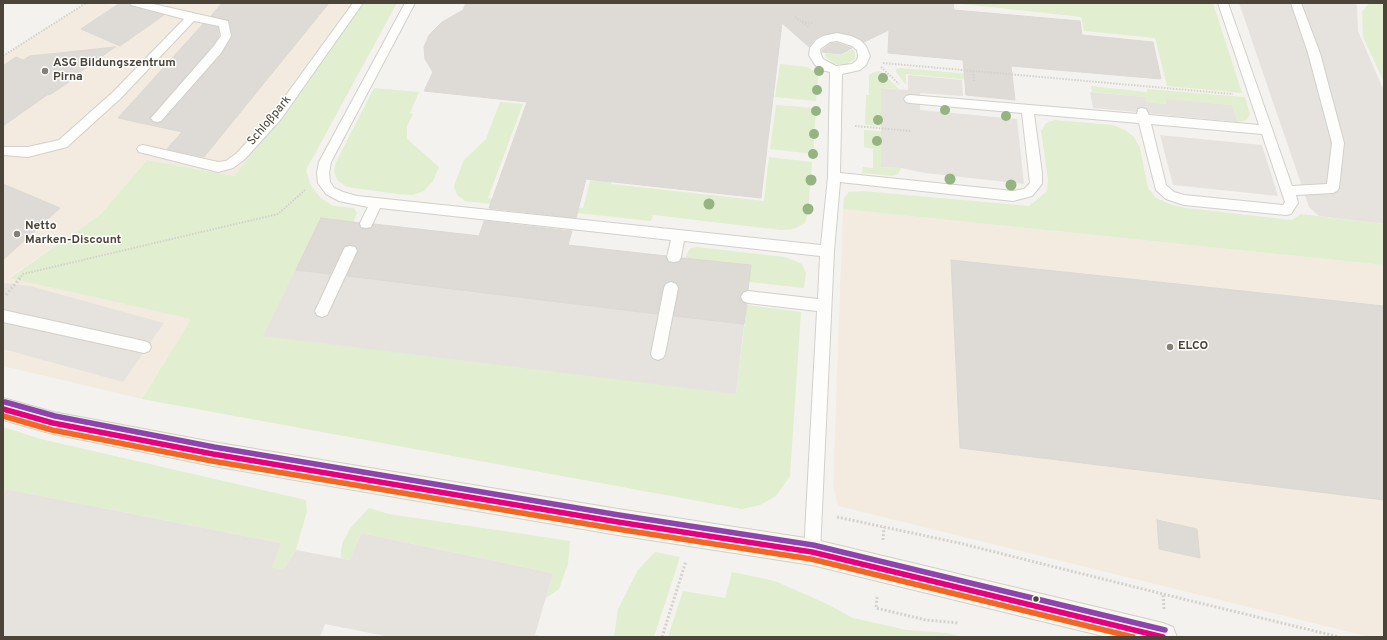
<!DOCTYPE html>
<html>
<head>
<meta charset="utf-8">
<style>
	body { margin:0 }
	#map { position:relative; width:1387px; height:640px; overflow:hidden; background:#f4f2ee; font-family:Overpass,sans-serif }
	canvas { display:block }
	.frame { position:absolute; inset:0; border:4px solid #4b4439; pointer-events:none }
</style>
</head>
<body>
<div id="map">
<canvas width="1387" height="640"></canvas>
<div class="frame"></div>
</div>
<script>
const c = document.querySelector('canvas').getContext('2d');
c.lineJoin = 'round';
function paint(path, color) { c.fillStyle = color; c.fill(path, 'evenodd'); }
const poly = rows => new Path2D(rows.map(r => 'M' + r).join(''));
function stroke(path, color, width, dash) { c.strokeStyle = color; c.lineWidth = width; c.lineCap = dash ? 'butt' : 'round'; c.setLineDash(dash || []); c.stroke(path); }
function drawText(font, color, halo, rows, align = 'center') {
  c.font = font + ' Overpass,sans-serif'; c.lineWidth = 3; c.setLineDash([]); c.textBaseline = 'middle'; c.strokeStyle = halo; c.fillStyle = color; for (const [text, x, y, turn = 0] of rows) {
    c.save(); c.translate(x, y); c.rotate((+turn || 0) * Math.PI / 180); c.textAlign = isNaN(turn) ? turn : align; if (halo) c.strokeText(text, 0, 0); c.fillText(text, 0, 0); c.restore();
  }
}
paint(poly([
	[86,3,103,3,151,17,171,3,363,3,281,117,234,176,147,160,101,214,10,277,191,319,142,399,3,366,3,56],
	[843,209,1384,265,1384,637,1370,637,838,506,833,486]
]), '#f3ebdf');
paint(poly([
	[363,3,397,3,306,170,311,186,321,198,333,206,354,208,357,213,353,222,736,394,747,305,801,312,790,476,776,496,760,505,742,509,142,399,191,319,10,278,101,214,147,160,234,176,281,117],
	[954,3,1213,3,1242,93,1167,86,1155,38,1084,31,1081,17],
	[1369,3,1384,3,1384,82,1363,37,1362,12],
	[852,49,855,52,855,59,845,65,835,64,826,57,825,53,841,55],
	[780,64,807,67,816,72,818,78,816,101,775,97],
	[900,68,970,74,970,80,906,74,906,85,896,72,896,69],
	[880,71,899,89,882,88,881,126,865,125,866,95,869,95,869,75,874,72],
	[1091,86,1147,92,1147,89,1245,97,1250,114,1247,120,1238,122,1232,105,1165,100,1166,104,1146,102,1145,97,1092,92],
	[374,88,419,92,410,113,413,114,407,126,407,139,439,167,433,181,424,191,413,195,397,194,347,187,337,180,334,171,336,162],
	[500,102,523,104,488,198,583,208,596,159,617,160,611,184,764,201,769,157,812,162,808,212,805,223,794,229,781,230,653,215,651,221,465,201,457,195,454,186,464,160,486,139],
	[776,105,816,108,813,154,770,149],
	[1055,120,1113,125,1125,130,1134,137,1140,148,1148,188,1156,198,1170,204,1186,208,1292,220,1301,214,1384,224,1384,265,843,209,844,198,849,192,863,191,1029,206,1047,191,1048,179,1041,131,1046,123],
	[864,130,881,131,881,167,901,168,898,174,893,176,862,173,863,167,873,168,873,149,864,147],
	[697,247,785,257,802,264,806,273,804,288,749,282,686,258,687,253,691,248],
	[3,427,41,439,306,500,307,511,296,550,283,570,271,567,281,543,6,489,3,494],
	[369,508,389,514,570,541,568,564,559,589,546,598,553,573,361,533,350,560,341,558,341,550,343,542,351,527],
	[655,552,680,557,654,637,614,637,618,609,638,570],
	[732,572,775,581,827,604,853,618,907,630,948,633,963,637,668,637,683,591,725,598]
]), '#e1eecf');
paint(poly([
	[1239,3,1354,3,1357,5,1358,31,1384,91,1384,224,1319,216,1309,207],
	[908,75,962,80,963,96,920,93,920,110,1017,119,1024,184,925,173,901,168,881,167,881,88,908,90],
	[1090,92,1145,97,1147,102,1166,104,1165,99,1232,105,1238,122,1093,108],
	[1160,135,1262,145,1278,196,1173,185],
	[321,218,751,265,736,394,263,336],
	[3,283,30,286,164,323,123,382,3,349],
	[6,489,281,543,272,567,283,570,296,550,350,560,361,533,553,573,535,635,545,637,390,637,325,624,320,637,3,637,3,494]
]), '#e6e3df');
const building = poly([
	[120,3,129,3,131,6,164,15,120,46,81,29,120,3],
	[222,3,329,3,204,157,167,149,182,132,118,118,203,24,218,27,219,36,212,46,150,118,153,122,157,123,162,122,222,54,232,37,228,20,211,16,222,3],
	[466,3,953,3,954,10,1080,21,1082,35,1153,42,1161,79,1011,66,1015,100,966,95,963,60,888,53,889,30,864,42,852,35,837,32,822,35,815,39,809,47,782,23,761,198,586,179,576,218,489,208,527,102,424,91,433,72,425,59,424,47,429,35,442,22,463,10,466,3],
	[831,43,837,43,852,48,841,54,822,52,822,50,831,43],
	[115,47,70,79,69,82,51,94,47,95,3,126,3,66,16,57,23,60,30,56,115,47],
	[3,184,60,208,3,260,3,184],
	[321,218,359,223,360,227,366,229,371,228,374,224,479,236,484,221,572,231,568,245,666,256,668,262,674,263,679,262,682,258,751,265,748,290,742,292,740,296,742,302,747,304,744,324,674,316,679,288,677,283,672,281,665,283,663,287,657,314,347,276,358,252,356,246,350,245,344,246,330,274,296,270,321,218],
	[951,260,1384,306,1384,500,960,448,951,260],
	[1157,520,1197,529,1200,558,1159,549,1157,520]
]);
paint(building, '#dedbd6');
stroke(building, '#dcd9d4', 1);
const lane = poly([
	[130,3,149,3,228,21,231,36,221,53,161,121,157,122,153,121,151,118,213,47,221,36,219,26,194,21,121,98,67,147,28,157,3,155,3,147,28,147,59,140,113,92,184,19,131,5,130,3],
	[353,3,363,3,281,119,245,159,233,168,218,172,139,152,137,149,139,146,143,145,218,162,226,161,237,153,273,113,353,3],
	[405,3,415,3,331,162,329,173,330,182,334,188,343,192,357,196,821,245,828,177,830,72,822,70,815,65,809,55,810,48,816,40,823,36,837,33,851,36,860,40,866,46,870,56,866,65,860,70,842,74,840,173,1013,191,1024,189,1030,183,1022,113,910,103,906,102,904,99,906,96,910,95,1137,114,1138,109,1142,108,1146,109,1149,115,1259,125,1218,3,1228,3,1292,186,1327,184,1332,143,1308,53,1291,3,1301,3,1320,53,1344,143,1339,188,1337,191,1333,193,1296,195,1298,203,1291,214,1286,215,1184,205,1166,199,1156,190,1139,123,1034,114,1042,173,1042,184,1032,196,1013,201,840,182,834,251,820,552,818,558,812,560,806,558,804,552,817,311,748,303,743,301,741,297,743,293,748,291,818,299,820,256,684,241,681,257,679,261,674,262,669,261,667,257,671,240,380,208,371,227,366,228,361,227,360,223,368,207,339,201,326,194,318,183,317,173,319,162,405,3],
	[837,41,852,46,857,50,858,56,857,60,852,64,836,66,823,59,821,55,820,49,830,42,837,41],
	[1151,124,1262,134,1285,202,1283,205,1184,195,1174,192,1166,185,1151,124],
	[350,246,355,247,357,251,329,311,327,315,322,317,317,315,315,311,343,251,345,247,350,246],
	[671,282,676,284,678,288,665,354,663,358,658,360,653,358,651,354,664,288,666,284,671,282],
	[3,310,144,341,149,343,151,347,149,351,144,353,3,322,3,310]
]);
const secondary = poly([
	[3,398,53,412,213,442,618,509,812,539,1163,623,1173,627,1177,637,1107,637,812,565,618,535,213,466,53,434,3,420,3,398]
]);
stroke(lane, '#d2d0cb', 2);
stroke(secondary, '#d3cfc5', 2);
stroke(poly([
	[795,17,809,27],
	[802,22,813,23],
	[3,56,86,3],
	[883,63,1233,94],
	[881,67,899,84],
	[973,71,974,81],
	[855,126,911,131],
	[19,279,23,274,278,214,305,190]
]), '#d3d2cc', 2, [1.5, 1.5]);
stroke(poly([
	[6,295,20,278],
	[837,517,959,543,1163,594],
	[883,540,884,527],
	[877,597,876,608,926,620,959,623],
	[1164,609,1163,594,1339,637],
	[662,637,686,561]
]), '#d3d2cc', 3, [2, 2]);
paint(lane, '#fdfdfc');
paint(secondary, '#f7f6f1');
stroke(poly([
	[3,409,53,423,213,454,618,522,812,552,1163,637]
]), '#e5007d', 5.5);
stroke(poly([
	[3,416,52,430,212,461,617,529,811,559,1133,637]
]), '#f26522', 5.5);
stroke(poly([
	[5,402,55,416,214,447,619,515,813,545,1165,630]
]), '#8e44ad', 5.5);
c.fillStyle = '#96b382';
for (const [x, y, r] of [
	[819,71,5],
	[883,78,5],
	[817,90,5],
	[945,110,5],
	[816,111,5],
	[1006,116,5],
	[878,120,5],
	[814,134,5],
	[877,141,5],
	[813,154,5],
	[950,179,5.5],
	[811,180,5.5],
	[1011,185,5.5],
	[709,204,5.5],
	[808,209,5.5]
]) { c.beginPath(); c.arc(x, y, r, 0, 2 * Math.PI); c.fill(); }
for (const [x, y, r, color] of [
	[45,71,4,"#868178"],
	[17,234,4,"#868178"],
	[1170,347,4,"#868178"],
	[1036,599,3.5,"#4b4439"]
]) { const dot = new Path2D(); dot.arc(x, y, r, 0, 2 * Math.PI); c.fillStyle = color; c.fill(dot); stroke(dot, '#fff', 1.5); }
drawText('bold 12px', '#4b4439', '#fff', [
	["ASG Bildungszentrum",53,64],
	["Pirna",53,78],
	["Netto",25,227],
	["Marken-Discount",25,241],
	["ELCO",1178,347]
], 'left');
drawText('12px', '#4b4439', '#fff', [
	["Schloßpark",270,121,-50]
]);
</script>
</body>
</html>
